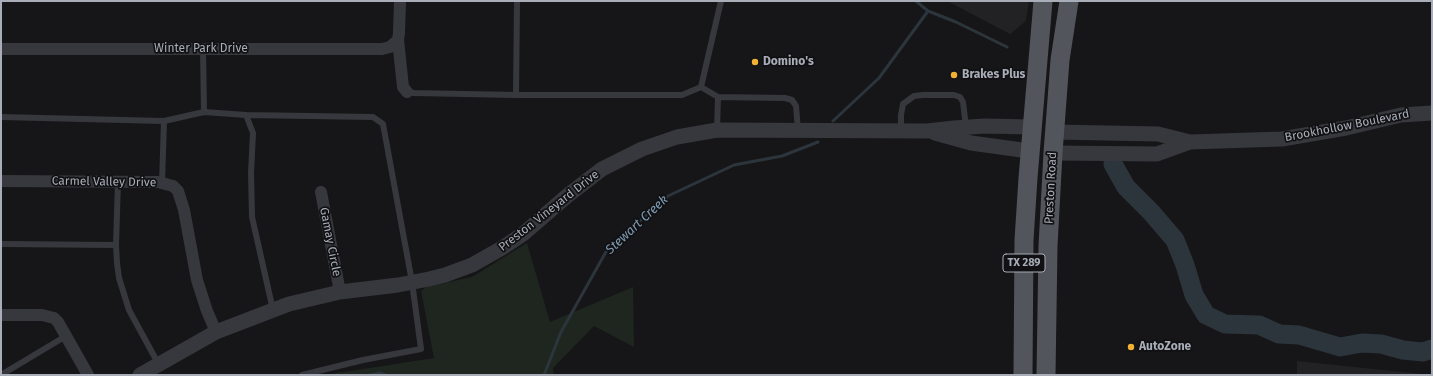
<!DOCTYPE html>
<html>
<head>
<meta charset="utf-8">
<style>
	body { margin:0 }
	#map { position:relative; width:1433px; height:376px; overflow:hidden; background:#161618; font-family:"Fira Sans",sans-serif }
	canvas { display:block }
	.frame { position:absolute; inset:0; border:2px solid #a8adb8; pointer-events:none }
</style>
</head>
<body>
<div id="map">
<canvas width="1433" height="376"></canvas>
<div class="frame"></div>
</div>
<script>
const c = document.querySelector('canvas').getContext('2d');
c.lineJoin = 'round';
function paint(path, color) { c.fillStyle = color; c.fill(path, 'evenodd'); }
const poly = rows => new Path2D(rows.map(r => 'M' + r).join(''));
function stroke(path, color, width, dash) { c.strokeStyle = color; c.lineWidth = width; c.lineCap = dash ? 'butt' : 'round'; c.setLineDash(dash || []); c.stroke(path); }
function drawText(font, color, halo, rows, align = 'center') {
  c.font = font + ' "Fira Sans",sans-serif'; c.lineWidth = 3.5; c.setLineDash([]); c.textBaseline = 'middle'; c.strokeStyle = halo; c.fillStyle = color; for (const [text, x, y, turn = 0] of rows) {
    c.save(); c.translate(x, y); c.rotate((+turn || 0) * Math.PI / 180); c.textAlign = isNaN(turn) ? turn : align; if (halo) c.strokeText(text, 0, 0); c.fillText(text, 0, 0); c.restore();
  }
}
paint(poly([
	[947,1,1029,1,1026,21,1010,34],
	[1297,361,1432,375,1297,375]
]), '#222225');
paint(poly([
	[527,243,550,322,633,287,634,347,594,326,553,368,554,375,324,375,434,358,421,291,426,287,472,277]
]), '#1e261f');
stroke(poly([
	[916,1,928,11,956,22,1007,47],
	[833,121,879,78,928,11],
	[370,375,380,373,385,375],
	[544,375,561,332,607,250,668,196,734,165,782,156,818,142]
]), '#2c353c', 3);
stroke(poly([
	[1113,164,1126,187,1151,212,1175,240,1185,265,1194,295,1206,315,1225,324,1259,325,1279,334,1299,335,1340,347,1362,343,1381,344,1403,350,1423,352,1432,349]
]), '#2c353c', 19);
stroke(poly([
	[203,49,204,112,246,115,253,133,251,173,252,217,273,310],
	[701,87,721,1],
	[407,92,414,93,516,95,682,95,701,87,718,97,785,98,792,100,796,106,798,130],
	[516,95,517,1],
	[246,115,373,117,383,124,412,282,421,349,363,360,302,375],
	[1,117,164,121],
	[717,130,718,97],
	[901,131,901,115,903,104,914,96,923,95,954,95,960,97,963,102,966,127],
	[118,182,116,245,117,263,119,278,129,310,159,365],
	[162,183,164,121,204,112],
	[1,244,116,245],
	[1,375,66,336]
]), '#37383d', 6);
stroke(poly([
	[400,1,399,33,398,40,403,87,407,92],
	[1,49,382,49,390,47,398,40],
	[1,181,158,182,173,186,178,191,184,210,197,280,207,311,216,332],
	[321,192,340,292],
	[1,315,42,315,54,318,58,322,66,336,88,375]
]), '#37383d', 12);
stroke(poly([
	[1054,132,1158,134,1190,142,1282,139,1346,128,1401,115,1432,113],
	[935,133,971,143,1029,151],
	[1053,153,1157,154,1190,142],
	[140,375,216,332,289,304,340,292,398,285,429,279,445,275,472,265,502,248,523,234,567,196,602,169,642,149,677,137,717,130,927,131,954,128,985,126,1032,127]
]), '#37383d', 15);
stroke(poly([
	[1023,375,1024,240,1028,178,1043,1],
	[1046,375,1048,246,1053,153,1060,60,1069,1]
]), '#53555c', 19);
for (const [x, y, r, color] of [
	[755,62,4,"#f2b134"],
	[954,75,4,"#f2b134"],
	[1131,347,4,"#f2b134"]
]) { const dot = new Path2D(); dot.arc(x, y, r, 0, 2 * Math.PI); c.fillStyle = color; c.fill(dot); stroke(dot, '#111113', 1.5); }
for (const [x, y, w] of [
	[1024,263,42]
]) { const box = new Path2D(); box.roundRect(x - w / 2, y - 9, w, 18, 3); c.fillStyle = '#111113'; c.fill(box); stroke(box, '#a8adb8', 1); }
drawText('bold 11px', '#a8adb8', null, [
	["TX 289",1024,263]
]);
drawText('12px', '#a8adb8', '#111113', [
	["Winter Park Drive",201,49],
	["Brookhollow Boulevard",1347,126,-11],
	["Carmel Valley Drive",104,182,1],
	["Preston Road",1051,188,-87],
	["Preston Vineyard Drive",549,211,-38],
	["Gamay Circle",330,242,79]
]);
drawText('bold 12px', '#a8adb8', '#111113', [
	["Domino's",763,62],
	["Brakes Plus",962,75],
	["AutoZone",1139,347]
], 'left');
drawText('italic 13px', '#7f9bb3', '#111113', [
	["Stewart Creek",637,225,-43]
]);
</script>
</body>
</html>
